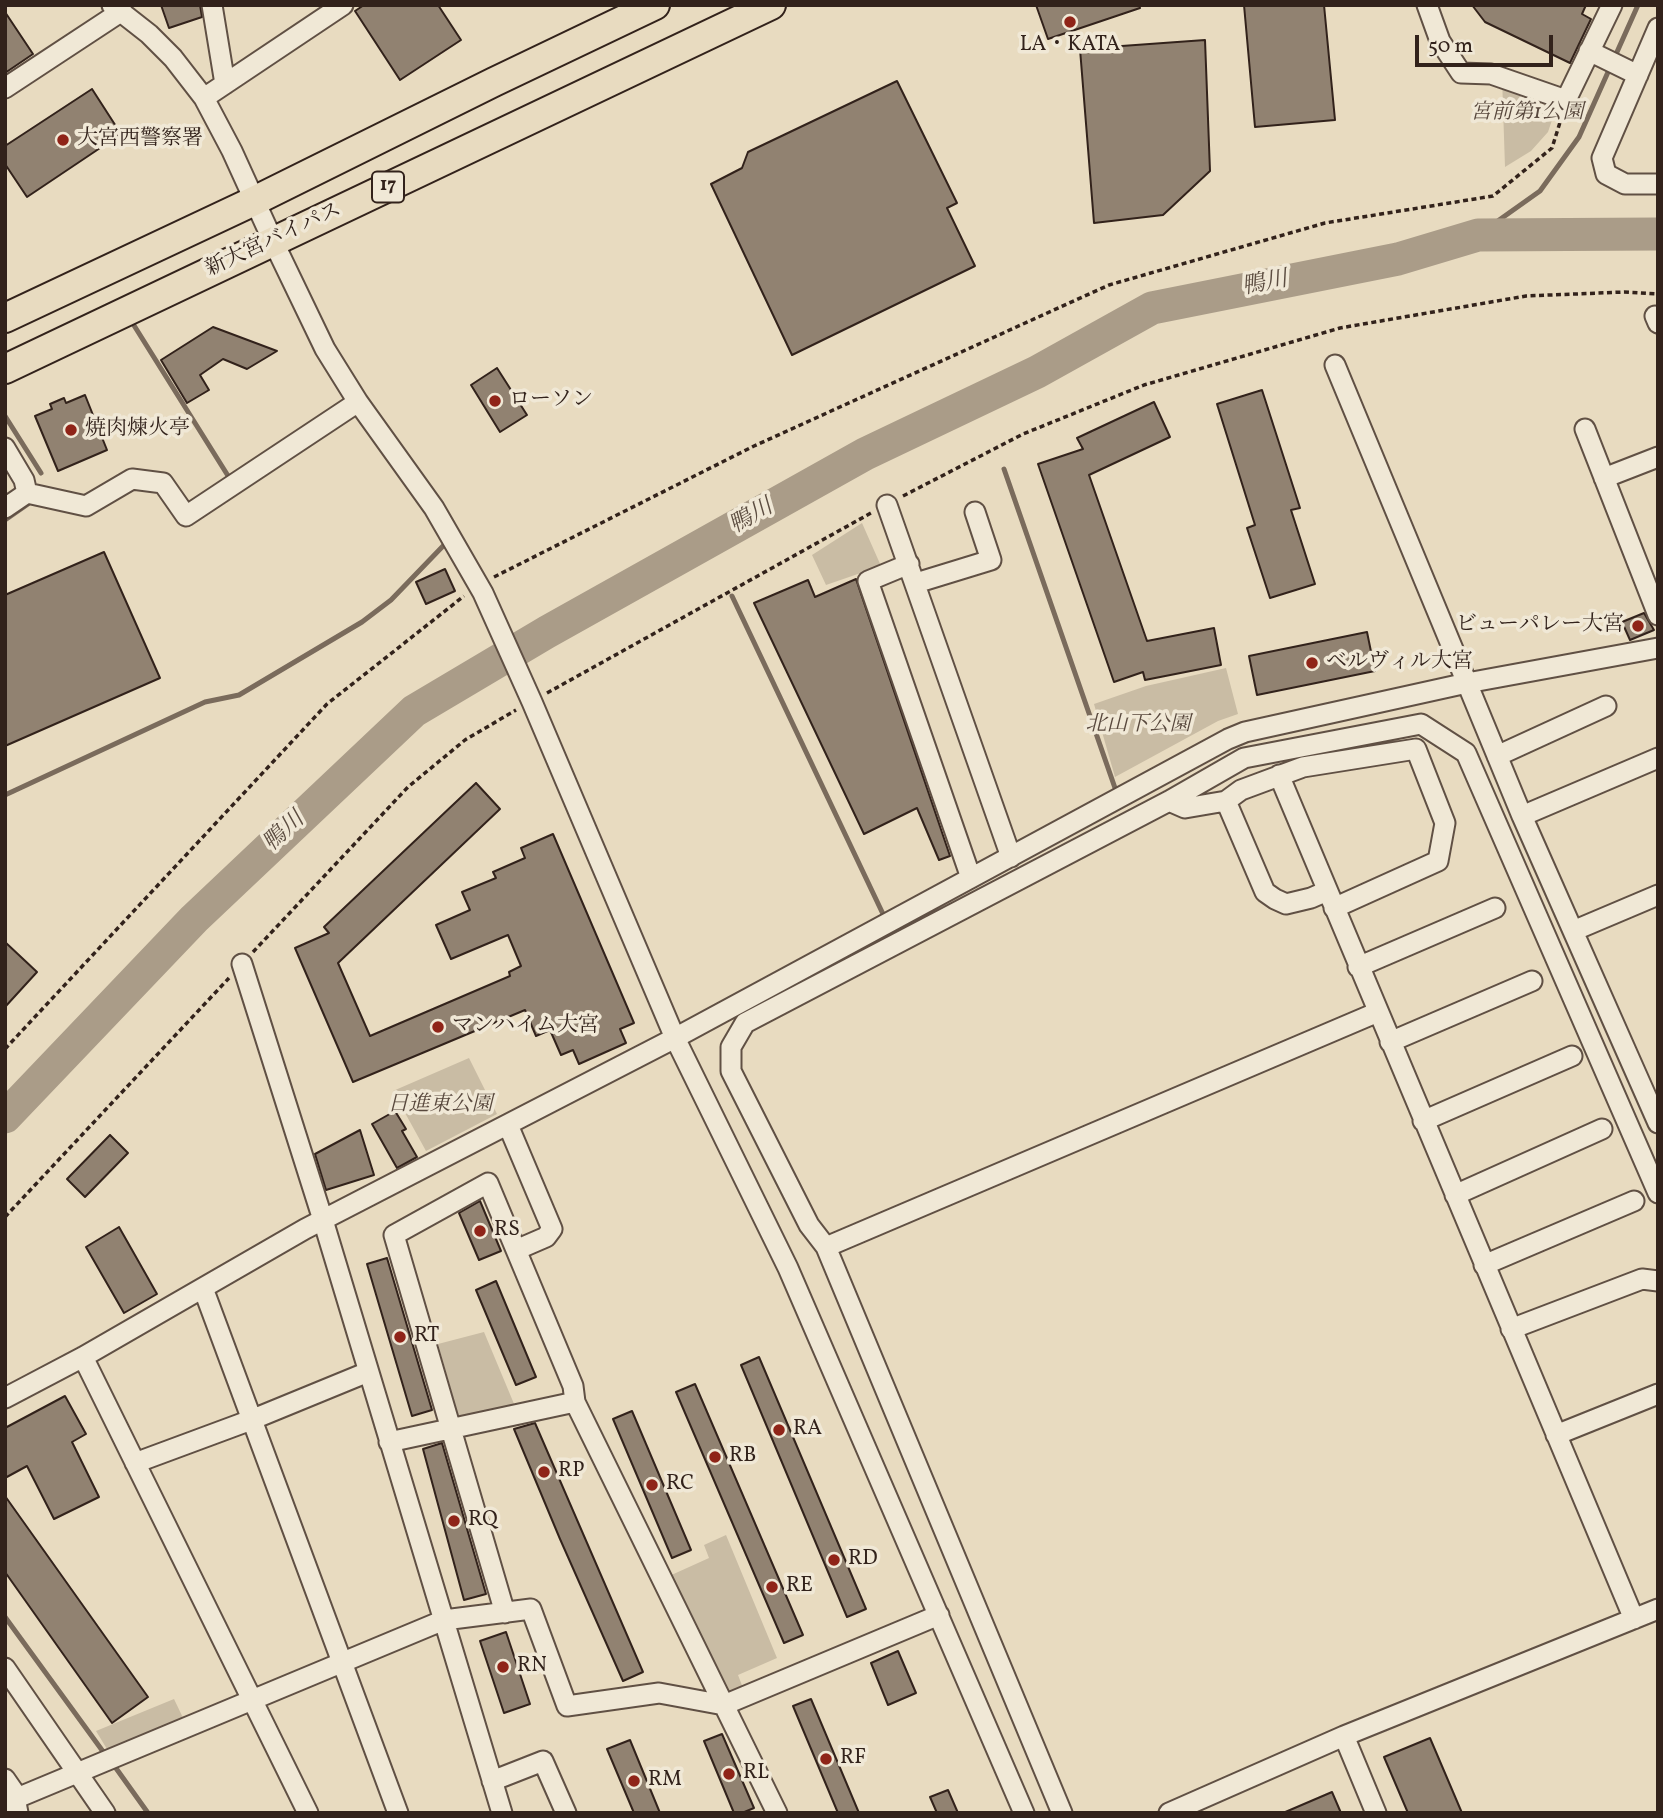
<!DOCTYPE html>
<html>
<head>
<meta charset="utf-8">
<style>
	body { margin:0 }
	#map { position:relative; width:1663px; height:1818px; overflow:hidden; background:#e8dbc0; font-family:Vollkorn,serif }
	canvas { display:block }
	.frame { position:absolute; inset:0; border:7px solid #32221b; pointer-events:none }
	.scale { position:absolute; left:1415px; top:35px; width:138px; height:32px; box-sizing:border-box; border:4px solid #32221b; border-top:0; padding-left:9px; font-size:21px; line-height:24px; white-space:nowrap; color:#32221b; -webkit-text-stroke:5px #f0e8d6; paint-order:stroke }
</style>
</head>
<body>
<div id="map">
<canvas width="1663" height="1818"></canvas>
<div class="frame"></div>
<div class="scale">50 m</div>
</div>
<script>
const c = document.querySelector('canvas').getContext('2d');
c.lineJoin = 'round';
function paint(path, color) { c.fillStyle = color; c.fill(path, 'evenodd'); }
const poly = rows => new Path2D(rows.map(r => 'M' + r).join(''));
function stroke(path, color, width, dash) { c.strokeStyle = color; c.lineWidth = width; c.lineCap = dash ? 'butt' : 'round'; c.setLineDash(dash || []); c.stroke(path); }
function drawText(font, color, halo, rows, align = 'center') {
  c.font = font + ' Vollkorn,"Noto Serif JP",serif'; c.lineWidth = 7; c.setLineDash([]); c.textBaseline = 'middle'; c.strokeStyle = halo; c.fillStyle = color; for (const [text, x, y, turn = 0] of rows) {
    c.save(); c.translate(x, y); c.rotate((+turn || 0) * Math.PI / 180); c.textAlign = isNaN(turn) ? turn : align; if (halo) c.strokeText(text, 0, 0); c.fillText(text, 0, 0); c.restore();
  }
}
paint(poly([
	[1502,77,1558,102,1548,132,1531,151,1505,167],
	[862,523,881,566,826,585,812,555],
	[1226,668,1238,714,1218,721,1115,777,1094,704,1146,686],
	[469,1058,497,1114,426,1151,393,1091],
	[484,1332,517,1411,460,1422,438,1344],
	[726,1535,777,1658,738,1675,743,1688,724,1695,667,1577,709,1558,704,1545],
	[174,1699,185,1722,110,1754,96,1731]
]), '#c9bca4');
stroke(poly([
	[1478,235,1540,191,1579,137,1638,5],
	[130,319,230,479],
	[5,416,41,473],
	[1004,469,1115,788],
	[5,520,28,504],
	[732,596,883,914],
	[5,795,205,702,239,695,362,622,391,600,444,545],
	[5,1617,107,1757],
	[113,1764,148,1813]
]), '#7a6b5c', 5);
stroke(poly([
	[5,1117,194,919,414,711,547,632,865,454,1037,372,1152,308,1398,259,1478,235,1658,234]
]), '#aa9c88', 33);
const building = poly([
	[161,5,200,5,202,17,169,28,161,5],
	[364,5,438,5,461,40,400,80,355,11,364,5],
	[1036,5,1139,5,1140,8,1048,39,1036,5],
	[1244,5,1324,5,1335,120,1255,127,1244,5],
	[1472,5,1586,5,1582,14,1591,19,1570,63,1485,22,1472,5],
	[5,12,33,54,5,73,5,12],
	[1205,40,1210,171,1163,215,1094,223,1080,49,1205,40],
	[897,81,957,203,947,208,975,266,792,355,711,184,742,168,748,152,897,81],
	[92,89,121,134,27,197,5,164,5,146,92,89],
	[213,327,277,351,247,369,223,359,200,375,209,390,187,403,161,360,213,327],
	[497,368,527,415,500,432,471,385,497,368],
	[1262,390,1300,508,1291,510,1315,584,1270,598,1247,528,1255,525,1217,404,1262,390],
	[85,395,107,450,58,471,35,416,52,409,50,404,64,398,66,403,85,395],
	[1154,402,1170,437,1089,475,1147,641,1214,628,1221,665,1145,680,1143,672,1114,682,1038,464,1083,449,1077,438,1154,402],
	[104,552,160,678,5,746,5,595,104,552],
	[445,569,455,591,426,604,416,582,445,569],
	[856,579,950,856,939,860,917,808,864,834,754,603,808,580,815,597,856,579],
	[1644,613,1654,630,1630,640,1622,622,1644,613],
	[1367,632,1375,671,1257,695,1249,656,1367,632],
	[476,783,500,809,338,963,370,1036,510,976,509,972,521,966,508,935,451,959,436,925,470,910,462,892,496,878,493,872,525,858,521,848,553,834,634,1023,620,1029,626,1043,579,1064,573,1050,561,1055,550,1030,536,1036,525,1010,353,1082,295,948,329,933,324,927,476,783],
	[5,942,37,972,5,1007,5,942],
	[395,1111,406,1129,402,1131,417,1157,397,1168,372,1124,395,1111],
	[360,1130,374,1175,326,1190,315,1154,360,1130],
	[110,1135,128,1153,85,1197,67,1179,110,1135],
	[480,1201,501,1251,479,1260,459,1213,480,1201],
	[119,1227,157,1294,124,1313,86,1247,119,1227],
	[387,1258,432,1410,412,1416,367,1264,387,1258],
	[496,1281,536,1377,516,1385,476,1290,496,1281],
	[759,1357,866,1609,847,1617,741,1365,759,1357],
	[695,1384,803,1635,784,1643,676,1392,695,1384],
	[65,1396,86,1434,72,1442,99,1497,54,1519,27,1466,5,1478,5,1428,65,1396],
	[632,1411,691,1550,672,1558,613,1419,632,1411],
	[535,1423,643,1672,623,1681,560,1539,514,1429,535,1423],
	[442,1443,486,1594,464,1600,423,1449,442,1443],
	[5,1496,148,1697,112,1723,5,1572,5,1496],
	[506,1632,530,1704,504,1713,480,1641,506,1632],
	[898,1651,916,1693,888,1705,871,1663,898,1651],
	[811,1699,859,1813,838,1813,793,1706,811,1699],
	[722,1734,754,1808,742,1813,734,1813,704,1741,722,1734],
	[1430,1738,1462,1813,1408,1813,1384,1757,1430,1738],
	[630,1740,660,1813,634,1813,607,1749,630,1740],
	[948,1790,958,1813,937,1813,930,1797,948,1790],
	[1332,1792,1341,1813,1283,1813,1332,1792]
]);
paint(building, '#918271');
stroke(building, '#32221b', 2);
const minor = poly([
	[112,5,149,34,173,58,204,98,232,151,273,241,325,349,358,402,434,508,483,593,532,702,675,1038,788,1268,1024,1813],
	[212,5,225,84],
	[1427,5,1440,41,1461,73,1491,74,1566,100,1612,5],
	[1658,28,1602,158,1606,174,1625,184,1658,184],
	[1589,51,1638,75],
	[5,88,122,11],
	[204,98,343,5],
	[1655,316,1658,323],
	[1335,365,1467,683,1658,648],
	[1585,429,1658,615],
	[5,448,24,480,27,493],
	[1604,478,1658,457],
	[887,505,1011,857],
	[5,508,27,493,86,506,132,479,163,483,186,516,358,402],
	[909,564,868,581,971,878],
	[916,583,991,560,975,512],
	[1497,756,1606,706],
	[1279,775,1634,1619],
	[1169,801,1185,808,1226,801,1265,892,1275,899,1286,904,1311,898,1327,891],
	[1226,801,1241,790,1303,767,1416,749,1445,823,1438,861,1334,908],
	[1522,816,1658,758],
	[1573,931,1658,895],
	[242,964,323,1220,502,1813],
	[1358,967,1495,908],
	[1390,1042,1532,981],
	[1423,1121,1572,1056],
	[508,1125,552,1229,546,1237,516,1250],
	[1455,1195,1602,1129],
	[826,1247,809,1225,731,1071,731,1047,745,1023,1169,801,1244,758,1421,724,1466,753,1658,1193],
	[1484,1265,1634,1201],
	[203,1288,398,1813],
	[1511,1329,1642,1279,1658,1281],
	[83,1357,308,1813],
	[5,1398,83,1357,305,1229,675,1038,1228,739,1245,732,1467,683,1522,816,1658,1123],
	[1556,1435,1658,1394],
	[389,1442,575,1402,777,1813],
	[135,1463,251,1420,368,1372],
	[505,1613,394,1235,488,1183,573,1386,575,1402],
	[5,1668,105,1813],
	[1344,1736,1376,1813],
	[5,1779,14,1792,18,1813],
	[492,1781,543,1761,566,1813],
	[5,1803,444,1620,531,1609,567,1706,659,1693,724,1705,939,1615],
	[1062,1813,826,1247,1378,1012],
	[1169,1813,1344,1736,1658,1609]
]);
const highway = poly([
	[5,318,254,201,494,82,655,5],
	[5,369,771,5]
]);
stroke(minor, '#605044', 23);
stroke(highway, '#32221b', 32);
stroke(poly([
	[903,496,1023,434,1144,385,1340,328,1526,296,1624,292,1658,294],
	[494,577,754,446,1109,285,1325,223,1493,196,1552,148,1562,116],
	[547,693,871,513],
	[253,952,408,787,465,740,516,710],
	[5,1049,327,704,464,596],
	[5,1217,229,978]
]), '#32221b', 3.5, [5, 3.5]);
stroke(minor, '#f0e8d6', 19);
stroke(highway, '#e8dbc0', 28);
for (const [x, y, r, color] of [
	[1070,22,7,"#8f2418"],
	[63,140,7,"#8f2418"],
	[495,401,7,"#8f2418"],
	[71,430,7,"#8f2418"],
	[1638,626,7,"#8f2418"],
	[1312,663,7,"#8f2418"],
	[438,1027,7,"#8f2418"],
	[480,1231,7,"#8f2418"],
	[400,1337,7,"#8f2418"],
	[779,1430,7,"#8f2418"],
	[715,1457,7,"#8f2418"],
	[544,1472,7,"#8f2418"],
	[652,1485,7,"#8f2418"],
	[454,1521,7,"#8f2418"],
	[834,1560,7,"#8f2418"],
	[772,1587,7,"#8f2418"],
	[503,1667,7,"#8f2418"],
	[826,1759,7,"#8f2418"],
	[729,1774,7,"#8f2418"],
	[634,1781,7,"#8f2418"]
]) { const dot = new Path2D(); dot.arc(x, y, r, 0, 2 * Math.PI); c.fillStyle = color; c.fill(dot); stroke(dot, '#f0e8d6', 2.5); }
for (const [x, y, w] of [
	[388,187,32]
]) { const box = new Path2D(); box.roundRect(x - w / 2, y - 15.5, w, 31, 5); c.fillStyle = '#f0e8d6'; c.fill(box); stroke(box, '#32221b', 2); }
drawText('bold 19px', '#32221b', null, [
	["17",388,187]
]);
drawText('21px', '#32221b', '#f0e8d6', [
	["LA・KATA",1070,46,"center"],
	["大宮西警察署",77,140],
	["ローソン",509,401],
	["焼肉煉火亭",85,430],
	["ビューパレー大宮",1624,626,"right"],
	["ベルヴィル大宮",1326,663],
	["マンハイム大宮",452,1027],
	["RS",494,1231],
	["RT",414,1337],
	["RA",793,1430],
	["RB",729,1457],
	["RP",558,1472],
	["RC",666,1485],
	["RQ",468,1521],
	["RD",848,1560],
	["RE",786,1587],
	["RN",517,1667],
	["RF",840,1759],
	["RL",743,1774],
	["RM",648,1781]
], 'left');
drawText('italic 21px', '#58483d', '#f0e8d6', [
	["宮前第1公園",1527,114],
	["北山下公園",1138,726],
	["日進東公園",440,1106]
]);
drawText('21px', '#32221b', '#f0e8d6', [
	["新大宮バイパス",274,241,-25]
]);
drawText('italic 23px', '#5c4d41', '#f0e8d6', [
	["鴨川",1265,285,-11],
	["鴨川",752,518,-30],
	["鴨川",285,833,-43]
]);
</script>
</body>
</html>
